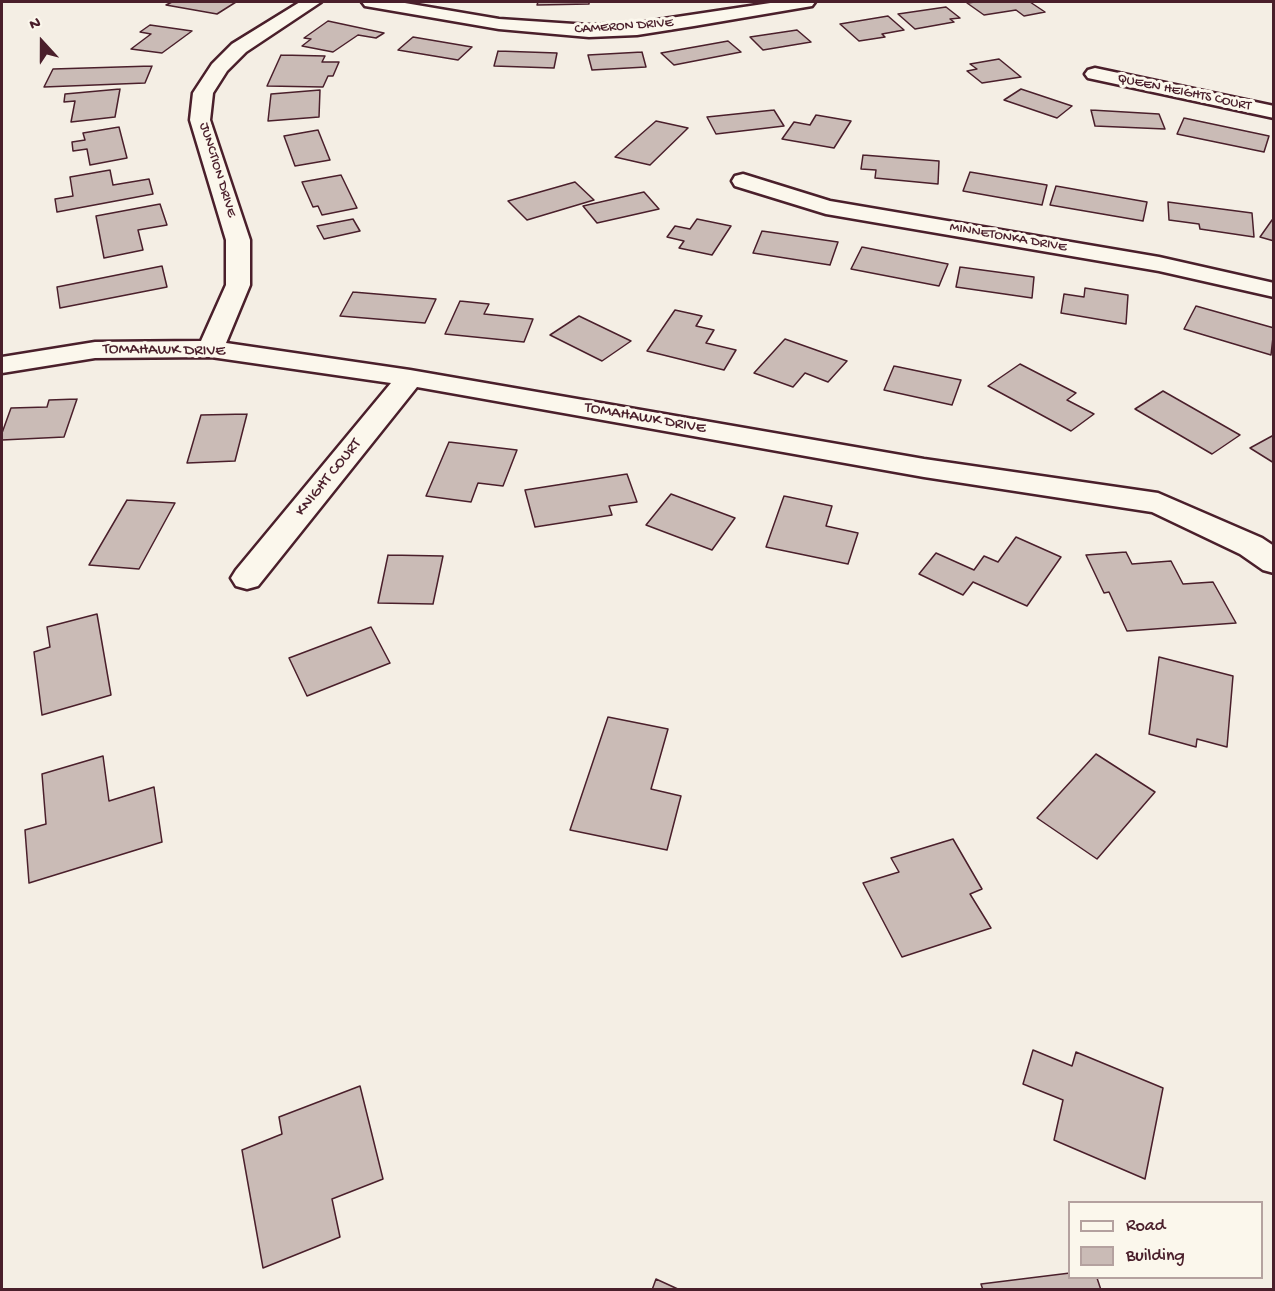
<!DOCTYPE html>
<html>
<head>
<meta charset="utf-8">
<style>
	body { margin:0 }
	#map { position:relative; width:1275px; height:1291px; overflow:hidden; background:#f4eee4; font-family:"Gochi Hand",sans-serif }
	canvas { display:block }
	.frame { position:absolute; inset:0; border:3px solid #4a1f2b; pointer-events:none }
	.legend { position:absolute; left:1068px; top:1201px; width:195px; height:78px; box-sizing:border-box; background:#fbf7ec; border:2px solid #b4a19f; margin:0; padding:8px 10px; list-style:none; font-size:18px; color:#4a1f2b }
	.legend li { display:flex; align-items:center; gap:12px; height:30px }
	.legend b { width:30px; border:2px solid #b4a19f }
	.north { position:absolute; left:12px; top:12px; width:60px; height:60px; -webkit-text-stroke:4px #fbf7ec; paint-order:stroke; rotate:339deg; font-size:16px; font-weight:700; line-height:24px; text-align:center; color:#4a1f2b }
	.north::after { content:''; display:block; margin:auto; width:21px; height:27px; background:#4a1f2b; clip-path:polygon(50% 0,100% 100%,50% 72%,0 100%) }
</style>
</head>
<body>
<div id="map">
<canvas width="1275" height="1291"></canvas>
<div class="frame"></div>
<ul class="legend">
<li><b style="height:8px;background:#fbf7ec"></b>Road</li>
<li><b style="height:16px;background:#cabbb6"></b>Building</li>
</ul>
<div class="north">N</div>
</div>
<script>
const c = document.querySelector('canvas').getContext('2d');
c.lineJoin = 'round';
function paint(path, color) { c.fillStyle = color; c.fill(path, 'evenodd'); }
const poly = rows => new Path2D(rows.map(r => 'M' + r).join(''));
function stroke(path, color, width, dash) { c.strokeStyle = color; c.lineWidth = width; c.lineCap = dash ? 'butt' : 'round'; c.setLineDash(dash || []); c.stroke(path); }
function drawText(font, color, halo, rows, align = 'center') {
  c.font = font + ' "Gochi Hand",sans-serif'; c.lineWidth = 6; c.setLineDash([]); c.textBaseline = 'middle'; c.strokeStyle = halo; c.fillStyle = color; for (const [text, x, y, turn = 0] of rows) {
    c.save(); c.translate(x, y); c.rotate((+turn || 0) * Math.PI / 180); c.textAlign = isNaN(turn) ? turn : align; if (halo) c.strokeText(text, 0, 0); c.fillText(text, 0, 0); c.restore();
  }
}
const building = poly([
	[172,2,236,2,217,14,166,5,172,2],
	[538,2,589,2,589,4,537,5,538,2],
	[975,2,1030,2,1045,12,1024,16,1016,10,984,15,967,3,975,2],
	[946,7,960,18,950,19,954,22,915,29,898,14,946,7],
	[888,16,904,30,882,34,885,37,859,41,840,24,888,16],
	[328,21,384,33,376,38,358,35,333,52,302,46,311,39,304,38,328,21],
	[150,25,192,31,162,53,131,49,151,34,140,32,150,25],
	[797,30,811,42,763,50,750,37,797,30],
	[413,37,472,47,458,60,398,50,413,37],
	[728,41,741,52,674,65,661,53,728,41],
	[498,51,557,53,554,68,494,66,498,51],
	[642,52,646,67,592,70,588,55,642,52],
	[281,55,325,56,322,62,339,62,333,76,328,76,323,87,267,86,281,55],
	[999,59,1021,77,982,83,967,71,977,69,970,64,999,59],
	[152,66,145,83,44,87,53,69,152,66],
	[120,89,115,117,71,122,75,101,64,102,65,94,120,89],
	[1021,89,1072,106,1057,118,1004,100,1021,89],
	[320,90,319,117,268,121,271,94,320,90],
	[774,110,784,126,716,134,707,117,774,110],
	[1091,110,1159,114,1165,129,1095,126,1091,110],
	[816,115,851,121,834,148,782,139,794,122,810,125,816,115],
	[1184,118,1269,136,1264,152,1177,134,1184,118],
	[656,121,688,128,650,165,615,157,656,121],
	[119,127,127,158,90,165,87,149,73,151,72,142,85,140,83,133,119,127],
	[318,130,330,160,295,166,284,136,318,130],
	[863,155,939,161,938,184,875,178,876,170,861,169,863,155],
	[110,170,113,185,149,179,153,194,57,212,55,199,73,196,70,177,110,170],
	[970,172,1047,185,1042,205,963,191,970,172],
	[341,175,357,208,322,215,318,206,313,207,302,182,341,175],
	[575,182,594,200,527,220,508,201,575,182],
	[1056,186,1147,202,1143,221,1050,205,1056,186],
	[644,192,659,209,597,223,583,206,644,192],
	[1168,202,1252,213,1254,237,1200,229,1199,224,1169,220,1168,202],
	[160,204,167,225,138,230,143,250,104,258,96,216,160,204],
	[353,219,360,231,324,239,317,226,353,219],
	[697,219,731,226,712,255,679,248,684,241,667,237,675,226,690,229,697,219],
	[1272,220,1274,220,1274,241,1260,237,1272,220],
	[762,231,838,242,830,265,753,253,762,231],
	[862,247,948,264,939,286,851,269,862,247],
	[162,266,167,287,60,308,57,287,162,266],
	[960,267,1034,277,1032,298,956,287,960,267],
	[1085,288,1128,295,1126,324,1061,313,1064,294,1084,297,1085,288],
	[353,292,436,299,425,323,340,316,353,292],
	[460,301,489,304,484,314,533,319,524,342,445,334,460,301],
	[1196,306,1274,328,1271,355,1184,329,1196,306],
	[675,310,702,316,696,326,714,330,706,343,736,350,724,370,647,351,675,310],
	[579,316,631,341,602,361,550,335,579,316],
	[785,339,847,361,828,382,805,373,793,387,754,373,785,339],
	[1020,364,1076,393,1067,400,1094,414,1071,431,988,386,1020,364],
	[894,366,961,380,952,405,884,390,894,366],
	[1163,391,1240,435,1212,454,1135,409,1163,391],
	[77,399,64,437,2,440,2,433,11,408,47,407,49,400,77,399],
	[247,414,235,461,187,463,201,415,247,414],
	[1272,436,1274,437,1274,463,1250,448,1272,436],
	[449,442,517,450,503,486,478,483,471,502,426,496,449,442],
	[627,474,637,502,609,506,612,515,535,527,525,490,627,474],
	[671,494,735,518,712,550,646,525,671,494],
	[784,496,832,506,826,526,858,533,848,564,766,547,784,496],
	[127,500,175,503,139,569,89,565,127,500],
	[1016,537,1061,557,1027,606,973,582,963,595,919,574,936,553,974,570,984,556,998,562,1016,537],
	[1126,552,1132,564,1171,561,1183,584,1213,582,1236,623,1127,631,1109,592,1104,593,1086,555,1126,552],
	[388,555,443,556,433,604,378,603,388,555],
	[97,614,111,695,42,715,34,652,50,647,47,627,97,614],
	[371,627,390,663,307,696,289,658,371,627],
	[1159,657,1233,676,1227,747,1197,739,1196,747,1149,734,1159,657],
	[608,717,668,729,651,789,681,796,667,850,570,830,608,717],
	[1096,754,1155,792,1097,859,1037,818,1096,754],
	[103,756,109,801,154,787,162,842,29,883,25,830,46,824,42,774,103,756],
	[953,839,982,889,970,894,991,928,902,957,863,883,899,872,891,858,953,839],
	[1033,1050,1072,1066,1076,1052,1163,1088,1145,1179,1054,1140,1063,1100,1023,1084,1033,1050],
	[360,1086,383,1179,332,1199,340,1237,263,1268,242,1150,282,1134,279,1117,360,1086],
	[1070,1273,1070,1278,1097,1278,1101,1290,983,1290,981,1284,1070,1273],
	[656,1279,680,1290,652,1290,656,1279]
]);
paint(building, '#cabbb6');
stroke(building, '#4a1f2b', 1.5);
const street = poly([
	[300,2,321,2,246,52,227,71,213,93,210,120,250,240,250,285,226,343,410,370,924,459,1158,493,1262,538,1274,546,1274,573,1263,570,1240,554,1152,512,924,477,417,387,258,586,247,589,236,586,231,578,236,570,391,383,211,357,95,358,2,373,2,357,95,342,201,341,226,285,226,240,190,120,193,93,212,64,232,44,300,2],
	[362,2,399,2,499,19,589,25,637,23,777,2,815,2,812,6,806,7,694,26,637,35,589,37,499,29,371,7,365,6,362,2],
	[1095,68,1274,106,1274,118,1088,78,1085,74,1088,70,1095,68],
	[743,174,830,201,1159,257,1274,283,1274,297,1159,271,826,214,735,186,732,181,735,176,743,174]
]);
stroke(street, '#4a1f2b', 5);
paint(street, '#fbf7ec');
drawText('14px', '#4a1f2b', '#fbf7ec', [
	["CAMERON DRIVE",624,27,-4],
	["QUEEN HEIGHTS COURT",1184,93,12],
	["JUNCTION DRIVE",217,170,73],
	["MINNETONKA DRIVE",1008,238,10]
]);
drawText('16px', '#4a1f2b', '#fbf7ec', [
	["TOMAHAWK DRIVE",164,351,1],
	["TOMAHAWK DRIVE",645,419,10],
	["KNIGHT COURT",329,478,-51]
]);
</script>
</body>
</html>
